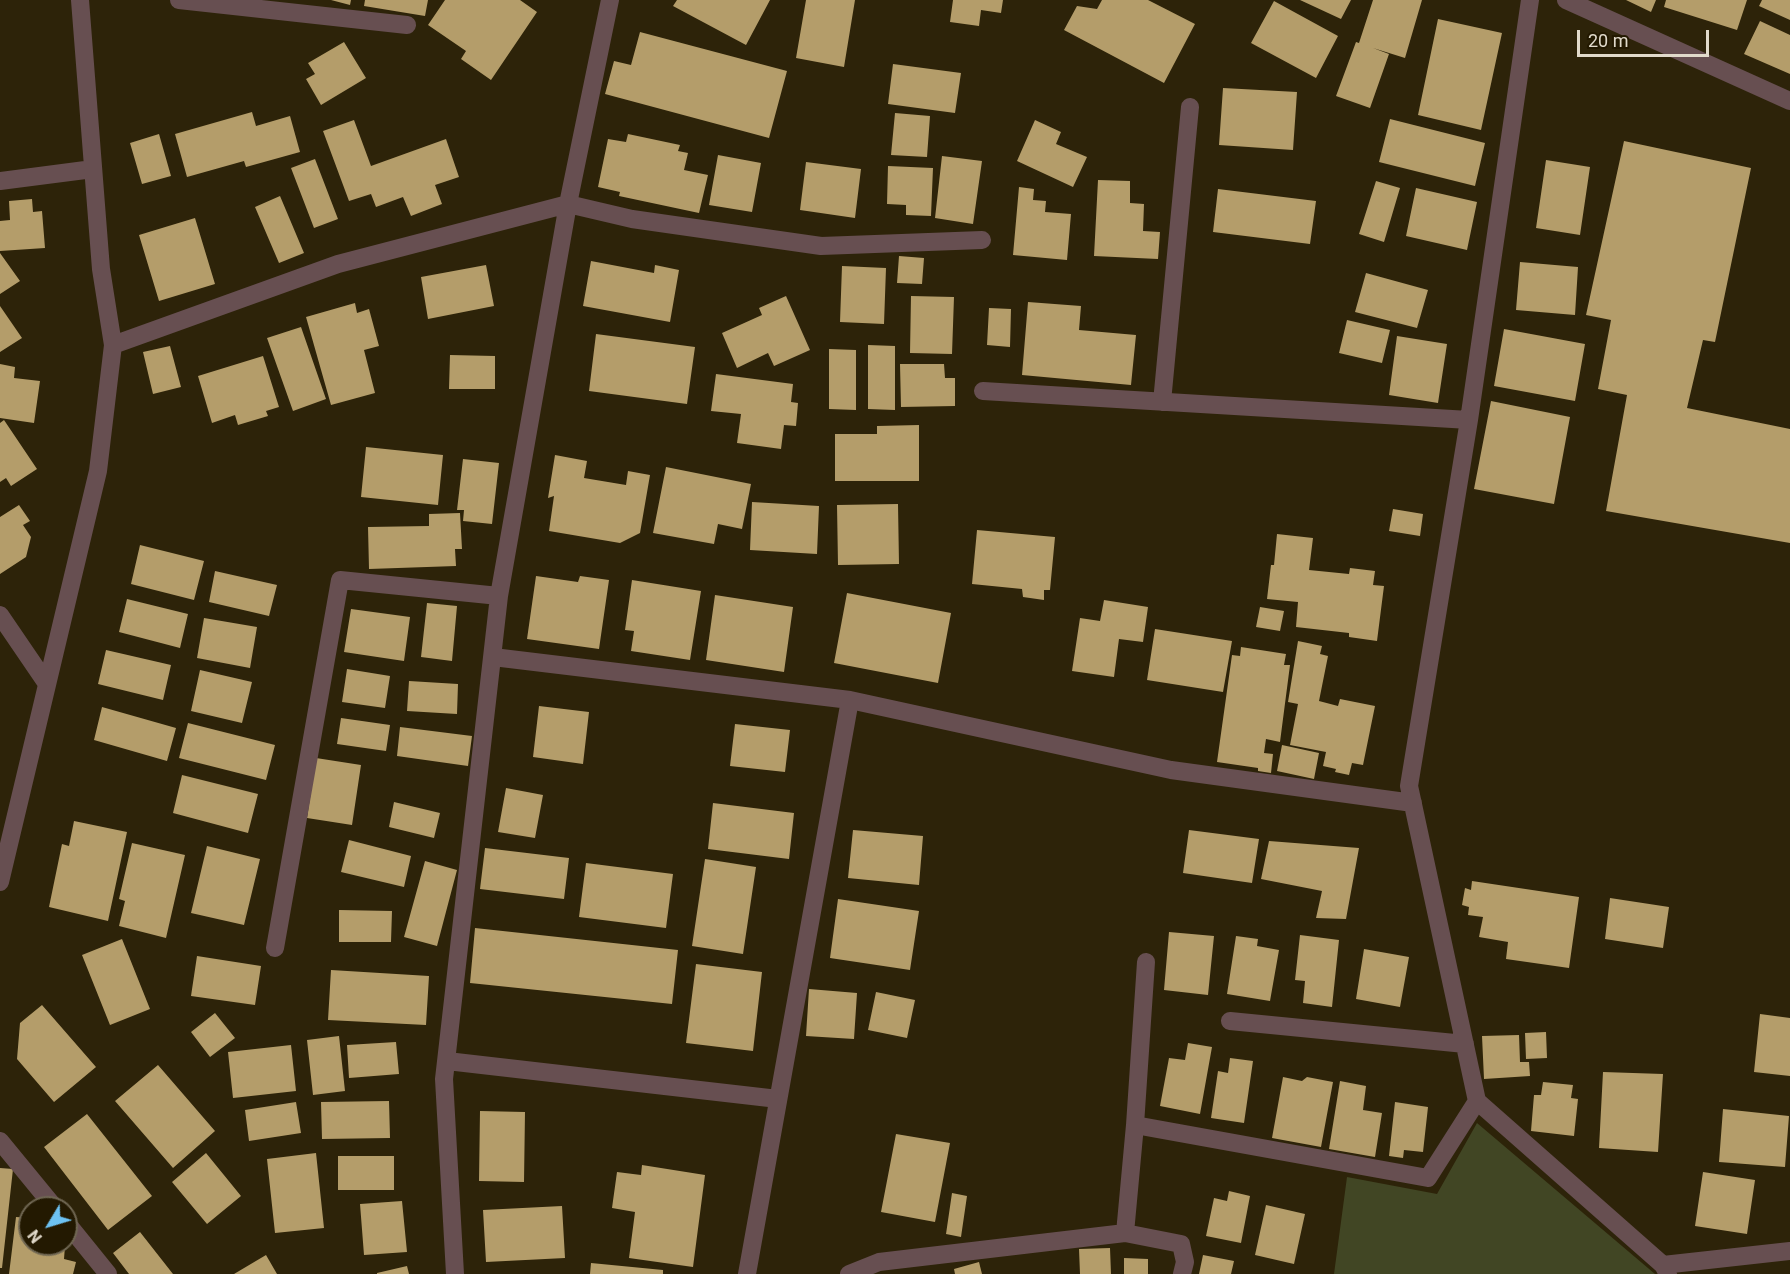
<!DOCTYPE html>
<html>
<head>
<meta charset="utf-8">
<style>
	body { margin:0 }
	#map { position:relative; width:1790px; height:1274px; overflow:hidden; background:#2d2309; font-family:Roboto,sans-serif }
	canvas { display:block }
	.north { position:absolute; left:18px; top:1196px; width:60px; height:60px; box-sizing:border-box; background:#231901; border:2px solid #6f6652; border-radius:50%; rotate:232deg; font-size:16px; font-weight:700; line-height:24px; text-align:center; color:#e1dacb }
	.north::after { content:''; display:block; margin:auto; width:21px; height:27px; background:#6dc2f3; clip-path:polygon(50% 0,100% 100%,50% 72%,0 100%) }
	.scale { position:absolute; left:1577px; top:30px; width:132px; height:27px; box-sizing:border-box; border:3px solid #e1dacb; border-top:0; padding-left:8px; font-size:18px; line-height:21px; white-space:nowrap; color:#e1dacb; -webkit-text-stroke:4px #231901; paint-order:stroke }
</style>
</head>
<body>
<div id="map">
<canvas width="1790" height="1274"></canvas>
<div class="north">N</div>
<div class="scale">20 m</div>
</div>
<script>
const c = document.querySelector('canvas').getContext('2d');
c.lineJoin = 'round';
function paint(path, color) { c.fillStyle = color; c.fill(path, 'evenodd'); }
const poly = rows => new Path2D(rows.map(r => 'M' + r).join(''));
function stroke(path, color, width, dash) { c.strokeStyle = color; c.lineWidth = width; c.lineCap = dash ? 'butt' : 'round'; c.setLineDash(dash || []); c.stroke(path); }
paint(poly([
	[1477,1123,1655,1274,1334,1274,1347,1177,1437,1194]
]), '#414624');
paint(poly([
	[331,0,351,0,350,5],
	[365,0,428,0,425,16,364,6],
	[445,0,520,0,537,12,491,80,461,59,466,51,428,25],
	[677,0,770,0,746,45,673,6],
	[806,0,855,0,844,67,796,58],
	[953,0,1003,0,1001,13,981,10,979,26,950,22],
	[1102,0,1148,0,1195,24,1164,83,1064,30,1077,6,1097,9],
	[1300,0,1351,0,1341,19],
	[1373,0,1422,0,1405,58,1373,48,1389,54,1370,108,1336,96,1356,42,1359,43],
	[1626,0,1656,0,1651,12],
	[1666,0,1747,0,1737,30,1664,7],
	[1762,0,1790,0,1790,20,1759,6],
	[1274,1,1338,36,1316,78,1251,43],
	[1438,19,1502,33,1481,130,1418,115],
	[1760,21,1790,35,1790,74,1744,54],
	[640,32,787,71,769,138,605,94,614,61,631,65],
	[344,42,366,78,321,105,306,79,315,74,308,63],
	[893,64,961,73,955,113,888,104],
	[1223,88,1297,92,1293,150,1219,145],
	[252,112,256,126,290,116,300,152,246,167,244,161,187,177,175,134],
	[895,113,930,116,927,157,891,155],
	[1390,119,1485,143,1475,186,1379,162],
	[354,120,371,166,446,139,459,177,435,185,442,204,411,216,403,197,376,207,371,194,349,201,323,131],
	[1035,120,1061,132,1056,144,1087,157,1073,187,1017,161],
	[159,134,171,176,142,184,130,143],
	[628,134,680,145,678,151,688,153,684,170,708,175,699,213,619,196,620,192,598,187,608,139,626,142],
	[1624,141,1751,168,1715,342,1703,340,1687,408,1790,429,1790,543,1606,511,1627,395,1598,389,1611,320,1586,315],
	[718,155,761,163,752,212,709,205],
	[942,156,982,161,973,224,935,218],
	[315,159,338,219,314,228,291,168],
	[1546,160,1590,167,1580,235,1536,228],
	[806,162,861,169,855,218,800,210],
	[888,166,933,168,931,216,906,215,906,205,887,204],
	[1098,180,1130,181,1130,203,1144,204,1143,231,1160,232,1158,259,1094,256],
	[1376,181,1400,188,1384,242,1359,234],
	[1019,187,1034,189,1033,200,1046,201,1045,212,1071,214,1067,260,1013,255],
	[1416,188,1477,202,1467,250,1406,236],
	[1218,189,1316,201,1310,244,1213,232],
	[280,196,304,253,279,263,255,207],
	[32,199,33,212,42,211,45,248,0,251,0,221,10,220,9,201],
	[195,218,215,284,159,301,139,235],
	[0,253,20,281,0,294],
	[899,256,924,258,922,284,897,283],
	[591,261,654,273,655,265,679,270,670,322,583,306],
	[1520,262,1578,267,1575,315,1516,310],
	[486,265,494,306,428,319,421,277],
	[842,266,886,268,884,324,840,322],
	[1366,273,1428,290,1417,328,1355,312],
	[786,296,810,350,774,366,768,353,737,368,722,333,762,315,759,308],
	[911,296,954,297,952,354,910,353],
	[1028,302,1081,306,1079,330,1136,335,1131,385,1022,375],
	[355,303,357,313,369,309,379,346,364,350,375,393,331,405,306,317],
	[0,306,22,338,0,352],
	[989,308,1011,309,1010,347,987,345],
	[1347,320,1390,330,1382,363,1339,353],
	[301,327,326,399,293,411,267,338],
	[1504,329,1585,344,1575,401,1494,386],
	[596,334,695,347,687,404,589,391],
	[1397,336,1447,344,1438,403,1389,395],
	[868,345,895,346,895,410,868,409],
	[170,346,181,387,153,394,143,352],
	[829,349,856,350,856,410,829,409],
	[450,355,495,356,495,389,449,389],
	[263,356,279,407,266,411,268,416,238,425,235,415,212,423,198,376],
	[0,364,15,367,14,378,40,381,34,423,0,418],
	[900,364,944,364,945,378,955,378,955,406,901,407],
	[716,374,793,384,791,402,798,403,796,426,784,425,781,449,737,443,741,414,711,411],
	[1491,401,1570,417,1554,504,1474,489],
	[4,420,37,469,11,486,6,478,0,482,0,423],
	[919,425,919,481,835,481,835,434,877,434,877,426],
	[366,447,443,455,438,505,361,497],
	[555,455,587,461,584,478,626,485,628,471,650,475,640,533,620,543,549,531,554,496,548,498],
	[463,459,499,463,492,524,463,521,464,510,457,510],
	[666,467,751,484,742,529,718,524,714,544,653,533],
	[752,502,819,506,817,554,750,550],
	[898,504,899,564,838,565,837,505],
	[19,505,30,521,23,525,31,537,26,557,0,574,0,517],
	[1393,509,1423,514,1420,536,1389,531],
	[460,513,462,549,455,549,456,566,369,569,368,527,429,526,429,514],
	[977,530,1055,537,1050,590,1044,590,1044,600,1023,597,1022,589,972,584],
	[1277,534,1313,538,1309,570,1349,574,1350,568,1375,571,1373,585,1384,586,1377,641,1349,637,1349,633,1296,627,1298,602,1267,599,1271,565,1274,565],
	[140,545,204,561,194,600,131,584],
	[215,571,277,585,269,616,209,602],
	[536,576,578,582,580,576,609,580,599,649,527,639],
	[632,580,701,591,690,660,631,651,634,631,625,630],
	[847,593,951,613,938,683,834,663],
	[715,595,793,607,784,672,706,660],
	[127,599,188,614,180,648,119,632],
	[1104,600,1148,607,1143,642,1119,639,1114,677,1072,671,1080,618,1100,621],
	[427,603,457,606,452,661,421,657],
	[1260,607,1284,611,1280,631,1256,627],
	[351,609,410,617,404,661,344,652],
	[204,618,257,627,250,668,197,658],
	[1155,629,1232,641,1223,692,1147,680],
	[1298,641,1322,646,1320,654,1328,656,1319,701,1338,706,1340,699,1375,706,1363,765,1352,763,1349,775,1335,772,1336,769,1323,766,1326,752,1290,745,1298,704,1288,702],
	[1241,647,1286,654,1284,665,1290,665,1280,742,1266,739,1264,753,1273,754,1271,773,1258,771,1258,768,1217,762,1232,655,1240,656],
	[106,650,171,665,163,700,98,684],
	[347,669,390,676,385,708,342,702],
	[200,670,252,682,242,723,191,711],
	[409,681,458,684,457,714,407,711],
	[539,706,589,712,583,764,533,757],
	[102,707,176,728,167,761,94,740],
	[341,718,390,725,386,751,337,744],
	[188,723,275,745,266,780,179,758],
	[735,724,790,730,785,772,730,766],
	[400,727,472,736,468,766,397,756],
	[1282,745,1319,753,1314,779,1277,771],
	[316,758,361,765,352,825,307,818],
	[182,775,258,794,248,833,173,813],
	[506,788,543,795,535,838,498,832],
	[394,802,440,813,434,838,389,827],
	[713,803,794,813,789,859,708,849],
	[74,821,127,832,108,921,49,907,62,844,69,846],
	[853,830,923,836,919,885,848,878],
	[1189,830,1259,839,1252,883,1183,873],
	[349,840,411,856,404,887,341,872],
	[1269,841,1359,848,1346,919,1316,918,1322,891,1261,879],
	[132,843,185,855,166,938,119,926,125,901,119,899],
	[207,846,260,859,244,925,191,913],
	[485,848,569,858,564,899,480,889],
	[705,859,756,867,743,954,692,946],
	[425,861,457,870,437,946,404,937],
	[586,863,673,874,666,928,579,917],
	[1472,881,1579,897,1569,968,1506,959,1508,942,1479,937,1483,917,1468,915,1469,907,1462,905,1465,888,1471,890],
	[1610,898,1669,907,1663,948,1605,939],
	[838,899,919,911,910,970,830,958],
	[339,910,392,911,391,942,339,942],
	[475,928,678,950,672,1004,470,983],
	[1169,932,1214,936,1208,995,1164,990],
	[1300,935,1339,940,1332,1007,1303,1003,1305,981,1295,980],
	[1236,936,1258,939,1257,946,1279,950,1270,1001,1227,994],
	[122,939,150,1009,110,1025,82,955],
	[1364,949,1409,957,1400,1007,1356,999],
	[197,956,261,966,255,1005,191,996],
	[696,964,762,972,753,1051,686,1043],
	[331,970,429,976,426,1025,328,1020],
	[809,989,857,993,854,1039,806,1036],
	[876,992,915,1000,907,1038,868,1030],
	[42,1005,96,1067,54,1102,17,1059,20,1023],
	[215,1013,235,1038,210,1057,191,1032],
	[1760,1014,1790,1018,1790,1076,1754,1072],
	[1546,1032,1547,1058,1526,1059,1525,1033],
	[1519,1035,1520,1062,1529,1062,1530,1076,1484,1079,1482,1036],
	[339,1036,345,1091,313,1095,307,1040],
	[396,1042,399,1074,349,1078,347,1045],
	[1188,1043,1212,1047,1200,1114,1160,1106,1169,1058,1185,1060],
	[291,1045,296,1091,233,1098,228,1052],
	[1230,1058,1253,1061,1244,1123,1211,1118,1218,1071,1228,1073],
	[158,1065,215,1131,173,1168,115,1101],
	[1603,1072,1663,1074,1658,1152,1599,1148],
	[1283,1077,1302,1081,1307,1077,1333,1082,1321,1147,1272,1138],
	[1340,1081,1366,1086,1363,1110,1382,1113,1375,1157,1329,1149],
	[1543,1082,1573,1085,1571,1098,1578,1099,1574,1136,1531,1131,1534,1095,1541,1095],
	[389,1101,390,1138,322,1139,321,1102],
	[296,1102,301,1133,249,1141,245,1110],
	[1395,1102,1428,1107,1423,1152,1404,1150,1403,1158,1389,1156],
	[1723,1109,1789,1116,1785,1167,1719,1162],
	[480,1111,525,1112,524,1182,479,1181],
	[87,1114,152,1196,108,1230,44,1147],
	[896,1134,950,1143,935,1222,881,1212],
	[206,1153,241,1196,207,1224,172,1182],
	[316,1153,324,1228,275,1233,267,1159],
	[338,1156,394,1156,394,1190,338,1190],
	[642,1165,705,1175,693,1267,629,1258,635,1212,612,1208,617,1172,641,1175],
	[0,1168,13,1169,2,1268,0,1268],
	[1703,1172,1755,1180,1747,1234,1695,1226],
	[1229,1191,1250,1196,1241,1243,1206,1236,1214,1198,1227,1201],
	[952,1193,967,1196,961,1237,946,1234],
	[402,1201,407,1252,364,1255,360,1204],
	[1266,1205,1305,1214,1294,1264,1255,1255],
	[562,1206,565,1258,486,1262,483,1210],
	[16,1217,30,1218,30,1244,65,1246,64,1259,76,1262,73,1274,9,1274],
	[140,1232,173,1274,129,1274,113,1253],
	[1110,1248,1111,1274,1080,1274,1079,1249],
	[266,1255,277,1274,234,1274],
	[1203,1255,1234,1261,1231,1274,1199,1274],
	[1124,1258,1148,1259,1148,1274,1124,1274],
	[979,1262,982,1274,955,1274,954,1269],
	[591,1263,663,1270,663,1274,590,1274],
	[407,1266,409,1274,377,1274,377,1273]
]), '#b49d6a');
stroke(poly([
	[179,0,407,25],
	[1530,0,1469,420,1409,786,1477,1101,1663,1265,1668,1274],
	[1566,0,1790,101],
	[0,181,93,169],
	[113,345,338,264,568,204,632,219,821,246,982,240],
	[983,391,1469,420],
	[1162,402,1190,107],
	[0,615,47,684],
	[493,657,850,700,1171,770,1413,803],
	[0,882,98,471,113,345,101,269,80,0],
	[275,948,340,580,499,596],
	[1230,1021,1465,1044],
	[447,1061,778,1099],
	[1135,1125,1428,1178,1477,1101],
	[0,1141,55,1208],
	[66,1222,108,1274],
	[1125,1233,1135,1125,1146,962],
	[1663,1265,1790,1251],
	[455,1274,444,1079,499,596,568,204,610,0],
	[747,1274,850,700],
	[849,1274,879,1262,1125,1233,1181,1244,1185,1262,1182,1274]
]), '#674f51', 18);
</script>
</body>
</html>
